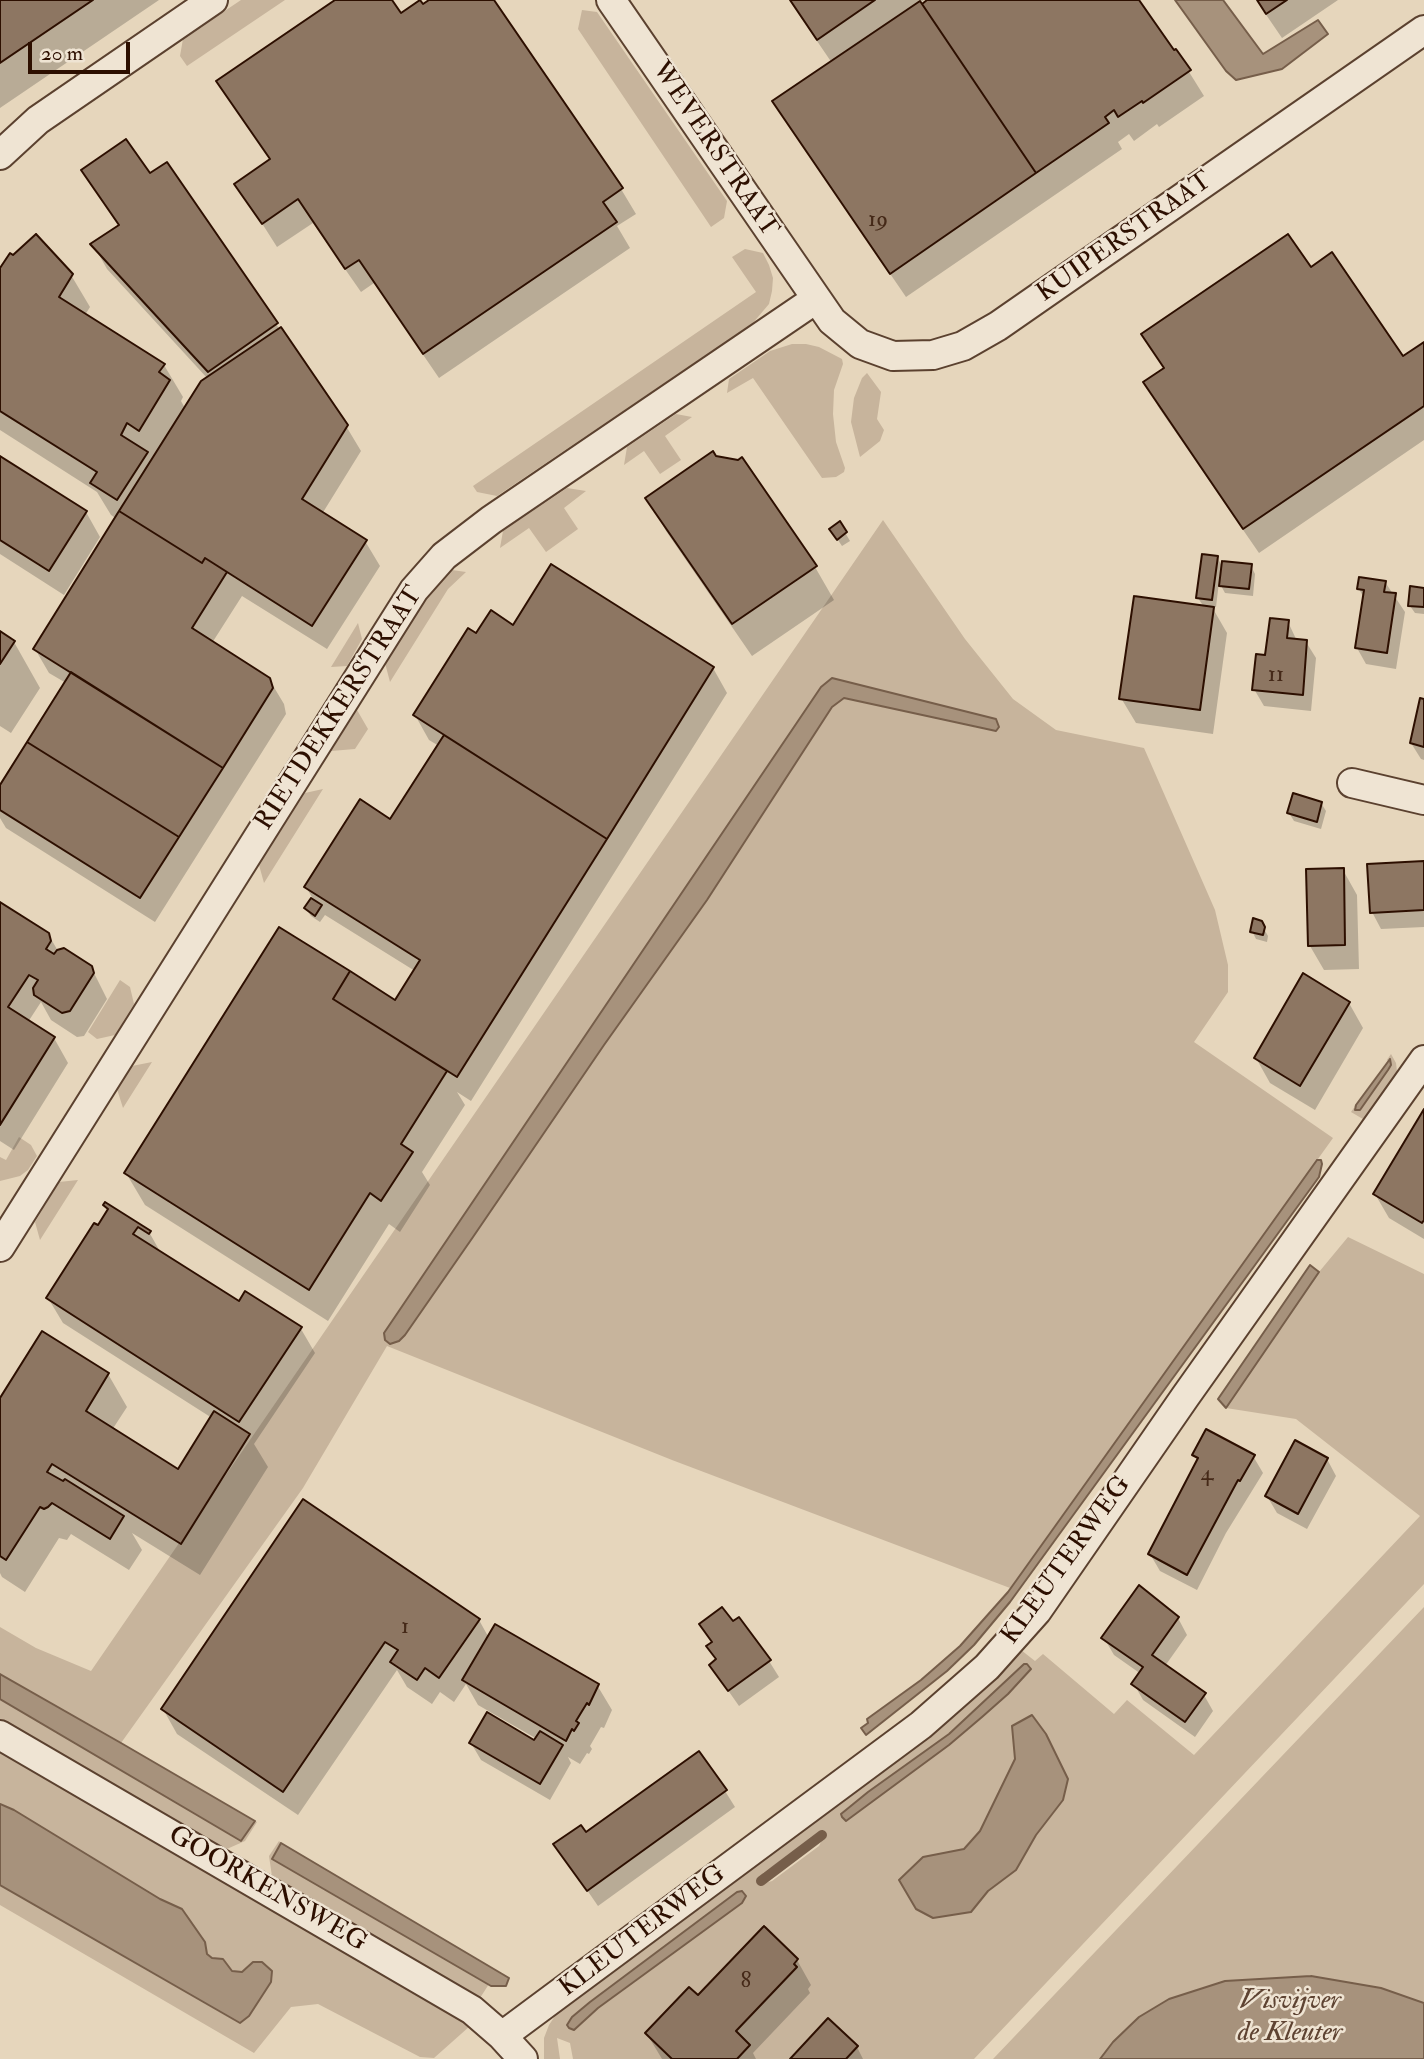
<!DOCTYPE html>
<html>
<head>
<meta charset="utf-8">
<style>
	body { margin:0 }
	#map { position:relative; width:1424px; height:2059px; overflow:hidden; background:#e6d6bc; font-family:"IM FELL Double Pica",serif }
	canvas { display:block }
	.scale { position:absolute; left:28px; top:42px; width:102px; height:32px; box-sizing:border-box; border:4px solid #2d0f00; border-top:0; padding-left:9px; font-size:21px; line-height:24px; white-space:nowrap; color:#2d0f00; -webkit-text-stroke:5px #efe4d3; paint-order:stroke }
</style>
</head>
<body>
<div id="map">
<canvas width="1424" height="2059"></canvas>
<div class="scale">20 m</div>
</div>
<script>
const c = document.querySelector('canvas').getContext('2d');
c.lineJoin = 'round';
function paint(path, color) { c.fillStyle = color; c.fill(path, 'evenodd'); }
const poly = rows => new Path2D(rows.map(r => 'M' + r).join(''));
function stroke(path, color, width, dash) { c.strokeStyle = color; c.lineWidth = width; c.lineCap = dash ? 'butt' : 'round'; c.setLineDash(dash || []); c.stroke(path); }
function drawText(font, color, halo, rows, align = 'center') {
  c.font = font + ' "IM FELL Double Pica",serif'; c.lineWidth = 5; c.setLineDash([]); c.textBaseline = 'middle'; c.strokeStyle = halo; c.fillStyle = color; for (const [text, x, y, turn = 0] of rows) {
    c.save(); c.translate(x, y); c.rotate((+turn || 0) * Math.PI / 180); c.textAlign = isNaN(turn) ? turn : align; if (halo) c.strokeText(text, 0, 0); c.fillText(text, 0, 0); c.restore();
  }
}
paint(poly([
	[241,0,285,0,187,66,180,56,183,39],
	[582,10,597,12,727,201,724,218,711,227,578,29],
	[745,249,763,253,769,265,773,278,772,291,769,304,752,324,497,496,477,492,473,486,756,292,732,257],
	[792,344,806,344,819,347,842,359,843,364,834,390,833,414,836,442,845,468,844,472,836,477,822,478,753,378,727,393,729,379,770,351],
	[867,373,881,392,877,419,884,430,880,441,860,457,851,422,854,398,862,378],
	[676,414,692,417,665,436,681,460,660,474,644,451,624,465,627,447],
	[567,488,586,491,564,508,578,529,546,552,529,528,500,548,503,531],
	[883,520,965,639,1013,699,1056,730,1144,748,1215,910,1228,965,1228,992,1194,1042,1333,1138,1010,1588,672,1460,387,1346,303,1488,121,1743,0,1674,0,1627,36,1648,91,1671],
	[832,678,996,719,996,731,844,698,832,707,707,900,604,1045,405,1335,384,1333,796,724,821,687],
	[452,570,466,572,448,589,390,682,385,663,426,600],
	[358,623,362,639,347,666,331,667],
	[357,710,368,729,355,749,331,751],
	[323,789,264,883,259,865,305,793],
	[120,980,130,987,134,1004,115,1035,97,1039,88,1032],
	[1391,1054,1396,1063,1398,1080,1368,1122,1351,1112],
	[1387,1060,1391,1065,1388,1070,1360,1110,1355,1110,1354,1107],
	[152,1062,123,1108,117,1089,132,1066],
	[19,1137,31,1145,37,1156,28,1170,20,1176,0,1181,0,1157,6,1160],
	[78,1180,40,1240,35,1222,59,1182],
	[1348,1237,1424,1274,1424,1584,974,2059,573,2059,570,2043,557,2038,560,2059,544,2059,544,2038,549,2025,557,2013,1001,1671,1021,1650,1035,1661,1043,1654,1114,1714,1127,1700,1194,1755,1420,1516,1296,1419,1226,1408,1319,1272],
	[1023,1665,1030,1666,1031,1669,1008,1694,949,1745,846,1821,985,1703],
	[1012,1726,1036,1835,1016,1870,988,1891,971,1912,916,1909,899,1880,923,1857,964,1849,980,1831,1015,1759],
	[819,1834,822,1840,819,1846,772,1881,765,1883,762,1880,763,1873],
	[737,1892,742,1903,598,2008,574,2030,567,2025,572,2017,590,2002],
	[1424,1607,1424,2003,1381,1988,1169,1999,1140,2017,1113,2042,1100,2059,993,2059],
	[0,1699,241,1841,255,1821,257,1822,245,1841,220,1852,0,1723],
	[0,1748,466,2017,470,2026,434,2058,420,2057,318,2004,291,2007,254,2053,0,1905,0,1885,239,2023,253,1962,243,1972,237,1973,232,1971,219,1958,212,1958,207,1954,205,1942,182,1909,160,1899,14,1810,0,1804],
	[279,1841,281,1843,272,1859,489,1984,480,1998,465,1995,273,1883,269,1856]
]), '#c7b49c');
const water = poly([
	[1175,0,1223,0,1263,54,1318,20,1328,34,1282,69,1236,80,1226,71,1175,0],
	[832,678,996,719,999,727,996,731,844,698,832,707,707,900,604,1045,473,1237,405,1335,399,1341,390,1344,385,1340,384,1333,796,724,821,687,832,678],
	[1390,1059,1391,1065,1388,1070,1360,1110,1355,1110,1356,1105,1390,1059],
	[1317,1160,1321,1160,1322,1164,1319,1177,1010,1602,974,1645,947,1671,866,1735,861,1728,868,1723,867,1719,921,1680,960,1646,1008,1592,1317,1160],
	[1310,1265,1319,1272,1226,1408,1218,1399,1310,1265],
	[1024,1664,1027,1664,1031,1669,1008,1694,982,1717,949,1745,846,1821,842,1817,841,1814,868,1792,949,1734,1024,1664],
	[0,1674,121,1743,255,1821,241,1841,0,1699,0,1674],
	[1032,1715,1046,1734,1068,1779,1063,1800,1036,1835,1016,1870,988,1891,971,1912,933,1918,916,1909,899,1880,923,1857,964,1849,980,1831,1015,1759,1012,1726,1032,1715],
	[0,1804,14,1810,160,1899,182,1909,205,1942,207,1954,212,1958,223,1959,232,1971,242,1972,253,1962,262,1962,272,1971,271,1982,249,2016,240,2023,0,1885,0,1804],
	[281,1843,509,1978,506,1986,491,1986,272,1859,281,1843],
	[742,1891,746,1896,742,1903,598,2008,574,2030,569,2028,567,2025,572,2017,590,2002,737,1892,742,1891],
	[1311,1976,1381,1988,1424,2003,1424,2059,1100,2059,1113,2042,1139,2017,1169,1999,1225,1981,1311,1976]
]);
paint(water, '#a7927c');
stroke(water, '#765e4a', 2);
paint(poly([
	[0,0,159,0,0,108],
	[338,0,390,0,400,15,422,6,432,0,492,0,621,189,636,214,617,226,630,248,439,378,374,283,361,292,313,223,277,247,237,184,271,161,219,82],
	[789,0,924,0,914,7,915,10,931,0,1137,0,1173,52,1176,51,1204,96,1159,127,1157,124,1134,141,1129,134,1118,142,1122,149,906,297,789,126,775,101,832,63],
	[1256,0,1338,0,1282,38],
	[83,170,150,175,276,324,346,426,361,451,322,514,365,541,380,566,327,649,242,596,212,643,269,679,284,704,286,714,155,922,6,828,0,818,0,789,66,683,49,673,35,649,117,519,111,515,97,492,0,430,0,271,71,275,90,307,85,315,164,365,183,397,181,401,186,410,208,379,107,269,93,244,119,227],
	[1310,269,1403,359,1424,344,1424,440,1259,553,1159,408,1145,383,1164,369,1144,335],
	[0,458,86,512,100,537,64,595,0,554],
	[648,498,815,567,834,600,752,656,666,531],
	[840,524,850,541,842,546,836,537],
	[1217,557,1223,568,1251,566,1255,574,1253,596,1225,593,1219,582,1216,607,1212,607,1227,633,1213,734,1136,723,1121,698,1204,607,1198,598],
	[1385,582,1405,612,1396,669,1366,664,1357,648,1364,598,1359,589],
	[1424,590,1424,614,1415,613,1410,606],
	[1288,622,1297,641,1306,642,1316,658,1311,711,1264,706,1254,689,1266,657],
	[514,627,713,668,727,693,471,1101,457,1092,465,1105,422,1172,430,1185,400,1232,389,1224,328,1321,145,1205,126,1173,280,929,395,1002,415,971,325,915,320,922,311,916,306,909,313,899,306,887,391,821,439,746,429,740,415,715,477,636],
	[0,634,14,642,40,688,11,733,0,726],
	[1424,700,1424,760,1421,759,1411,743],
	[1321,803,1326,811,1321,829,1294,821,1289,813],
	[1424,863,1424,927,1381,929,1372,912],
	[1343,870,1357,895,1359,969,1324,970,1310,946],
	[0,904,48,934,58,951,91,967,107,999,84,1036,77,1037,51,1020,41,1002,28,1022,54,1038,68,1063,14,1150,0,1141],
	[1260,922,1268,936,1267,942,1256,939,1252,931],
	[1349,1003,1363,1028,1315,1110,1270,1083,1256,1058],
	[1424,1112,1424,1239,1389,1218,1375,1194],
	[105,1205,149,1232,162,1255,240,1304,301,1329,315,1353,254,1444,268,1467,200,1575,132,1533,142,1550,129,1570,71,1534,67,1540,59,1538,25,1592,2,1577,0,1573,0,1401,108,1374,127,1407,112,1430,178,1472,212,1418,63,1323,48,1298,99,1227,109,1212],
	[1194,1455,1253,1456,1263,1473,1226,1533,1197,1590,1160,1571,1150,1554,1198,1462],
	[1327,1459,1336,1476,1307,1529,1277,1513,1267,1496],
	[303,1501,479,1620,489,1638,597,1685,612,1710,604,1728,601,1727,590,1746,592,1749,589,1754,587,1753,580,1764,568,1757,571,1763,550,1800,481,1760,471,1743,535,1742,537,1739,478,1705,466,1684,454,1702,440,1692,432,1704,407,1687,397,1670,298,1815,177,1734,163,1709],
	[1178,1618,1187,1635,1165,1666,1204,1695,1213,1711,1195,1737,1143,1700,1134,1684,1141,1674,1114,1655,1104,1638],
	[701,1625,769,1661,779,1677,739,1706,711,1666,717,1661,709,1647,713,1644],
	[725,1791,735,1807,598,1906,556,1845],
	[797,1960,811,1985,808,1989,810,1993,753,2053,756,2059,662,2059,647,2034,698,1997],
	[829,2021,857,2047,863,2059,792,2059]
]), '#0003');
stroke(poly([
	[761,1881,822,1835]
]), '#765e4a', 10);
const building = poly([
	[0,0,93,0,0,63,0,0],
	[335,0,392,0,401,13,420,0,423,4,429,0,494,0,623,188,603,202,617,222,423,354,359,260,345,269,298,199,262,224,234,184,270,159,216,81,335,0],
	[790,0,875,0,817,40,790,0],
	[927,0,1139,0,1174,50,1176,49,1191,70,1143,103,1142,101,1118,117,1114,110,1105,117,1109,123,1036,173,922,4,927,0],
	[1257,0,1287,0,1266,14,1257,0],
	[920,1,1036,173,890,274,772,101,920,1],
	[126,139,150,173,167,162,278,323,208,372,90,244,119,225,81,170,126,139],
	[36,234,73,274,59,297,165,364,159,372,170,380,139,431,127,423,121,435,148,452,117,500,90,483,97,472,0,411,0,268,10,253,13,255,36,234],
	[1288,234,1311,267,1332,252,1403,356,1424,342,1424,406,1243,529,1143,382,1164,368,1141,334,1288,234],
	[281,327,348,425,302,499,367,540,312,626,205,558,202,563,119,511,201,381,281,327],
	[713,451,716,456,738,460,742,457,817,566,732,624,645,498,713,451],
	[0,456,87,511,49,571,0,540,0,456],
	[119,511,202,563,205,558,227,572,192,628,270,678,273,688,223,768,33,649,119,511],
	[840,521,847,532,837,540,829,529,840,521],
	[1202,554,1218,556,1212,600,1196,598,1202,554],
	[1222,561,1252,564,1249,589,1219,586,1222,561],
	[551,564,714,667,607,839,413,715,468,628,476,633,491,610,513,625,551,564],
	[1359,577,1386,581,1384,592,1396,593,1387,653,1355,648,1364,590,1357,589,1359,577],
	[1410,586,1424,588,1424,607,1408,606,1410,586],
	[1134,596,1214,607,1200,710,1119,699,1134,596],
	[1270,618,1289,620,1287,638,1307,640,1303,695,1252,690,1256,654,1265,655,1270,618],
	[0,631,15,641,0,664,0,631],
	[71,672,223,768,179,837,27,742,71,672],
	[1420,698,1424,699,1424,747,1410,743,1420,698],
	[444,735,607,839,457,1077,333,999,350,971,395,1000,420,960,304,887,360,799,390,819,444,735],
	[27,742,179,837,140,898,0,810,0,785,27,742],
	[1293,793,1322,802,1317,822,1287,813,1293,793],
	[1424,861,1424,910,1370,913,1367,864,1424,861],
	[1344,868,1345,945,1308,946,1306,869,1344,868],
	[311,898,322,905,315,916,304,908,311,898],
	[0,902,49,933,51,941,46,949,54,954,57,950,64,948,92,966,94,973,70,1011,62,1013,34,995,33,988,38,980,29,975,8,1007,55,1037,0,1125,0,902],
	[1253,918,1262,921,1265,927,1263,935,1250,932,1253,918],
	[279,927,350,971,333,999,447,1071,401,1144,413,1152,381,1201,370,1193,309,1290,124,1173,279,927],
	[1303,973,1350,1002,1300,1086,1254,1058,1303,973],
	[1424,1109,1424,1220,1422,1223,1373,1194,1424,1109],
	[105,1202,151,1231,149,1234,138,1227,133,1234,239,1301,245,1291,302,1327,239,1422,46,1298,94,1223,98,1225,108,1209,103,1205,105,1202],
	[42,1331,109,1373,86,1411,178,1469,214,1411,250,1434,181,1544,52,1464,47,1472,63,1481,65,1479,124,1516,110,1539,52,1503,48,1507,44,1509,40,1507,6,1560,0,1556,0,1398,42,1331],
	[1206,1429,1255,1455,1240,1481,1238,1480,1187,1575,1148,1554,1198,1458,1192,1455,1206,1429],
	[1295,1440,1328,1458,1298,1514,1265,1496,1295,1440],
	[303,1499,480,1619,439,1678,425,1668,417,1680,390,1662,398,1650,385,1642,283,1792,161,1709,303,1499],
	[1139,1585,1179,1617,1152,1655,1206,1693,1185,1722,1131,1684,1143,1667,1101,1638,1139,1585],
	[722,1607,733,1621,739,1617,771,1660,728,1691,709,1665,716,1659,706,1646,712,1642,699,1624,722,1607],
	[495,1624,599,1684,589,1705,587,1703,576,1721,579,1723,574,1731,572,1729,566,1741,462,1680,495,1624],
	[487,1712,534,1740,540,1731,563,1745,540,1784,469,1743,487,1712],
	[699,1751,727,1790,587,1891,553,1844,581,1825,586,1832,699,1751],
	[764,1926,798,1959,794,1964,797,1967,736,2031,750,2045,737,2059,672,2059,645,2033,689,1987,698,1995,764,1926],
	[828,2018,858,2046,846,2059,790,2059,828,2018]
]);
paint(building, '#8d7662');
stroke(building, '#2d0f00', 2);
const minor = poly([
	[611,0,832,321,860,344,893,356,933,355,963,346,998,326,1424,30],
	[0,155,38,120,213,0],
	[1352,783,1424,800],
	[0,1247,414,590,444,556,491,520,816,299],
	[0,1735,472,2010,502,2036,523,2059],
	[502,2036,921,1725,987,1667,1037,1611,1185,1397,1424,1060]
]);
stroke(minor, '#5b412f', 32);
stroke(minor, '#efe4d3', 28);
drawText('23px', '#452918', null, [
	["19",878,221],
	["11",1276,676],
	["4",1207,1475],
	["1",405,1628],
	["8",746,1982]
]);
drawText('26px', '#2d0f00', '#efe4d3', [
	["WEVERSTRAAT",714,150,56],
	["KUIPERSTRAAT",1125,238,-35],
	["RIETDEKKERSTRAAT",340,709,-57],
	["KLEUTERWEG",1067,1561,-54],
	["GOORKENSWEG",267,1890,30],
	["KLEUTERWEG",643,1932,-37]
]);
drawText('italic 28px', '#5e4332', '#efe4d3', [
	["Visvijver",1290,2002],
	["de Kleuter",1290,2034]
]);
</script>
</body>
</html>
